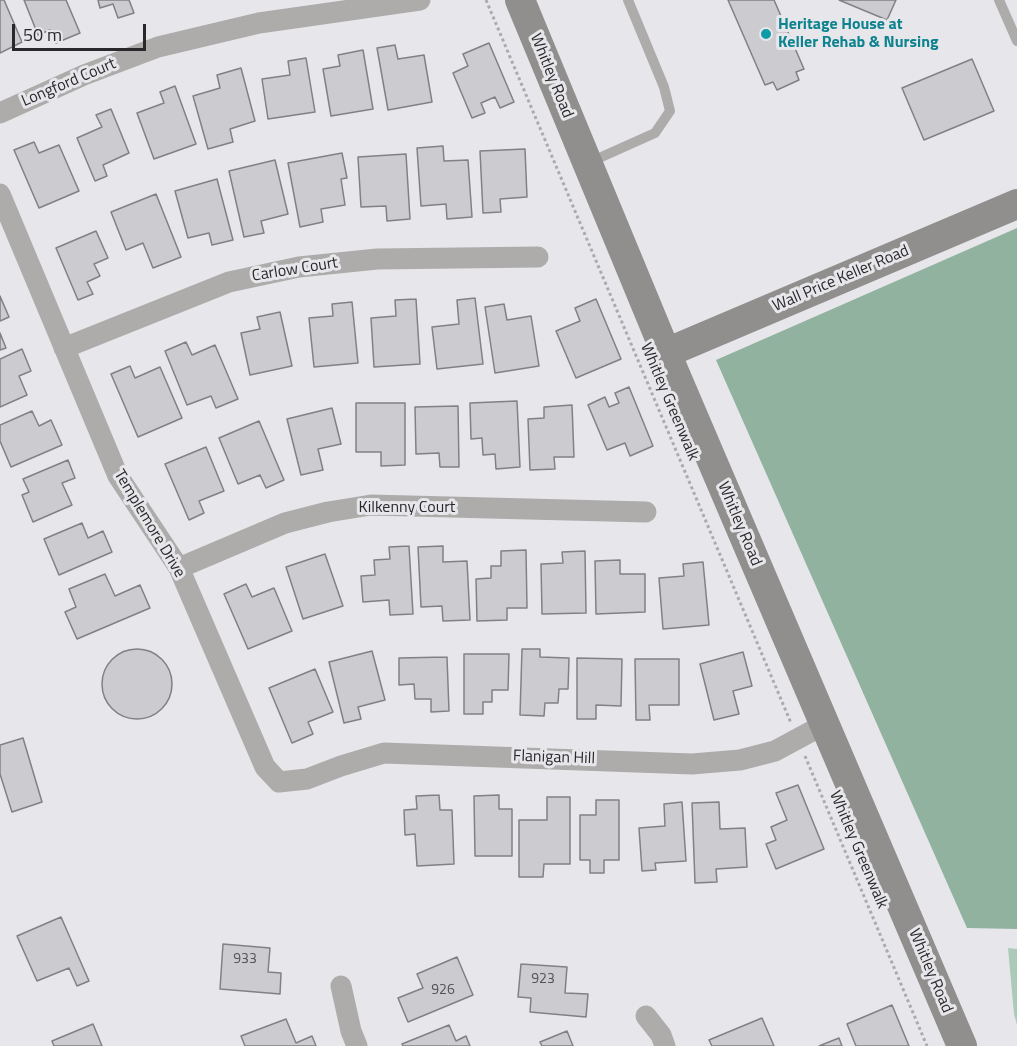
<!DOCTYPE html>
<html>
<head>
<meta charset="utf-8">
<style>
	body { margin:0 }
	#map { position:relative; width:1017px; height:1046px; overflow:hidden; background:#e7e7eb; font-family:"Titillium Web",sans-serif }
	canvas { display:block }
	.scale { position:absolute; left:12px; top:24px; width:134px; height:27px; box-sizing:border-box; border:3px solid #29292b; border-top:0; padding-left:8px; font-size:18px; line-height:21px; white-space:nowrap; color:#29292b; -webkit-text-stroke:4px #e7e7eb; paint-order:stroke }
</style>
</head>
<body>
<div id="map">
<canvas width="1017" height="1046"></canvas>
<div class="scale">50 m</div>
</div>
<script>
const c = document.querySelector('canvas').getContext('2d');
c.lineJoin = 'round';
function paint(path, color) { c.fillStyle = color; c.fill(path, 'evenodd'); }
const poly = rows => new Path2D(rows.map(r => 'M' + r).join(''));
function stroke(path, color, width, dash) { c.strokeStyle = color; c.lineWidth = width; c.lineCap = dash ? 'butt' : 'round'; c.setLineDash(dash || []); c.stroke(path); }
function drawText(font, color, halo, rows, align = 'center') {
  c.font = font + ' "Titillium Web",sans-serif'; c.lineWidth = 6; c.setLineDash([]); c.textBaseline = 'middle'; c.strokeStyle = halo; c.fillStyle = color; for (const [text, x, y, turn = 0] of rows) {
    c.save(); c.translate(x, y); c.rotate((+turn || 0) * Math.PI / 180); c.textAlign = isNaN(turn) ? turn : align; if (halo) c.strokeText(text, 0, 0); c.fillText(text, 0, 0); c.restore();
  }
}
paint(poly([
	[1008,948,1017,949,1017,1025,1014,1014]
]), '#abcbb8');
paint(poly([
	[1017,228,1017,929,967,928,716,360]
]), '#90b29e');
const building = poly([
	[0,0,4,0,22,42,0,53,0,0],
	[24,0,66,0,80,33,56,43,50,30,38,35,24,0],
	[98,0,129,0,134,13,118,18,113,4,100,8,98,0],
	[728,0,774,0,804,69,796,72,799,80,777,90,773,82,765,85,728,0],
	[839,0,896,0,887,20,839,0],
	[489,43,514,102,500,108,495,97,481,103,485,113,472,118,453,73,468,66,463,54,489,43],
	[395,45,398,59,424,55,432,102,388,110,377,48,395,45],
	[363,50,373,109,331,116,323,69,340,66,338,55,363,50],
	[306,58,315,112,268,119,262,79,290,75,288,61,306,58],
	[972,59,994,111,924,140,902,88,972,59],
	[241,68,255,121,230,129,233,142,208,149,193,96,220,88,217,75,241,68],
	[175,86,196,144,154,159,137,113,164,103,160,92,175,86],
	[111,109,129,153,103,165,107,176,95,181,77,138,102,127,96,115,111,109],
	[34,142,39,153,59,145,79,191,39,208,14,150,34,142],
	[443,146,444,161,468,160,472,217,447,219,446,204,421,206,417,148,443,146],
	[525,149,527,197,500,199,501,212,483,213,480,151,525,149],
	[342,153,347,178,341,179,345,205,321,209,323,222,300,227,288,163,342,153],
	[406,154,410,219,387,221,386,206,361,207,358,157,406,154],
	[275,160,288,214,261,221,264,233,244,237,229,171,275,160],
	[217,179,233,240,212,245,209,233,188,238,175,191,217,179],
	[156,194,181,257,153,268,143,243,126,250,111,212,156,194],
	[96,231,108,258,94,264,100,276,87,282,93,294,78,300,56,248,96,231],
	[0,296,9,317,0,321,0,296],
	[475,298,483,364,437,369,432,327,459,324,457,300,475,298],
	[416,299,420,364,374,367,371,318,396,316,395,300,416,299],
	[596,299,621,359,576,378,556,331,580,321,575,308,596,299],
	[352,302,358,363,314,367,309,318,333,316,332,304,352,302],
	[504,304,507,320,531,316,539,366,495,373,485,307,504,304],
	[280,312,292,366,250,375,241,333,260,329,257,317,280,312],
	[0,333,6,348,0,350,0,333],
	[186,342,192,355,215,345,238,399,216,408,211,396,187,405,165,351,186,342],
	[22,349,31,371,19,376,27,395,0,407,0,359,22,349],
	[130,366,135,378,160,367,182,418,138,437,111,374,130,366],
	[629,387,653,446,630,456,625,443,607,450,588,405,605,397,609,407,619,403,615,393,629,387],
	[517,401,520,467,496,469,495,454,483,455,482,438,471,439,470,403,517,401],
	[356,403,405,403,405,465,381,466,381,452,356,452,356,403],
	[572,405,574,457,554,457,555,469,530,470,528,419,544,418,544,407,572,405],
	[458,406,459,467,440,467,439,453,416,454,415,407,458,406],
	[332,408,341,444,318,449,323,470,301,475,287,419,332,408],
	[32,411,39,426,51,420,62,445,11,467,0,441,0,425,32,411],
	[259,421,284,480,266,488,260,475,238,484,219,438,259,421],
	[206,447,224,491,199,501,204,513,189,520,165,464,206,447],
	[68,460,75,478,62,483,72,505,33,522,22,495,29,492,23,479,68,460],
	[82,523,88,538,103,531,112,552,59,575,44,539,82,523],
	[409,546,413,614,390,615,389,600,363,602,361,576,375,575,374,560,390,559,389,547,409,546],
	[443,546,443,562,467,561,470,620,443,621,442,606,421,607,418,547,443,546],
	[526,550,527,608,507,608,507,620,477,621,476,579,491,578,491,566,501,566,501,551,526,550],
	[585,551,586,613,542,614,541,564,563,563,562,552,585,551],
	[325,554,343,606,303,619,286,567,325,554],
	[620,560,620,574,645,574,645,612,596,614,595,561,620,560],
	[703,562,709,625,663,629,659,578,684,576,683,564,703,562],
	[105,574,115,596,140,585,150,608,77,639,65,612,76,607,69,589,105,574],
	[246,584,252,597,274,588,292,631,248,649,224,594,246,584],
	'102 684a35 35 0 1 1 70 0a35 35 0 1 1-70 0Z',
	[522,649,540,649,540,657,569,658,568,689,559,689,558,703,545,703,544,716,520,715,522,649],
	[372,651,385,700,358,707,361,719,344,723,329,662,372,651],
	[743,652,752,686,733,691,739,714,714,720,700,664,743,652],
	[464,654,509,654,508,690,492,690,492,702,483,702,483,714,464,714,464,654],
	[447,657,449,711,431,712,431,699,415,699,414,684,399,685,399,658,447,657],
	[577,658,622,659,621,706,596,705,596,719,577,719,577,658],
	[635,659,679,659,679,705,649,705,650,720,636,720,635,659],
	[315,669,333,712,308,722,313,734,292,743,269,688,315,669],
	[23,738,42,802,12,812,0,774,0,745,23,738],
	[798,785,824,849,776,869,766,844,776,840,771,827,787,820,776,793,798,785],
	[439,795,440,810,452,810,454,864,417,866,415,834,405,835,404,810,417,809,416,796,439,795],
	[499,795,499,809,512,809,512,856,475,856,474,796,499,795],
	[547,797,570,797,570,864,544,864,543,877,519,877,519,820,547,820,547,797],
	[596,800,619,800,619,860,604,860,604,873,590,873,590,860,580,860,580,815,596,815,596,800],
	[682,802,686,861,655,863,656,870,642,871,639,828,665,826,664,804,682,802],
	[719,802,720,829,745,828,747,867,716,869,717,882,695,883,692,803,719,802],
	[61,917,89,981,77,986,69,968,37,981,17,936,61,917],
	[223,944,270,948,268,972,281,973,280,994,220,989,223,944],
	[457,957,473,995,408,1022,398,998,423,988,417,974,457,957],
	[521,964,567,967,565,993,588,994,586,1017,530,1012,531,998,518,997,521,964],
	[892,1005,909,1046,856,1046,847,1024,892,1005],
	[762,1018,774,1046,712,1046,709,1040,762,1018],
	[286,1019,296,1043,312,1036,316,1046,245,1046,241,1036,286,1019],
	[93,1024,102,1046,54,1046,52,1041,93,1024],
	[449,1025,456,1041,466,1036,470,1046,403,1046,402,1044,449,1025],
	[567,1031,573,1046,542,1046,540,1042,567,1031],
	[839,1038,842,1046,819,1046,839,1038]
]);
paint(building, '#ccccd0');
stroke(building, '#818185', 1.5);
stroke(poly([
	[486,0,791,723],
	[805,756,927,1046]
]), '#ababaf', 3, [3, 3]);
stroke(poly([
	[999,0,1017,41],
	[588,163,655,133,670,111,664,87,628,0]
]), '#aeacab', 10);
stroke(poly([
	[0,113,84,75,158,47,259,23,420,0],
	[0,194,118,476,179,568,265,767,279,782,307,779,341,766,384,753,692,764,740,760,775,751,825,724],
	[64,348,229,282,299,267,377,259,538,257],
	[179,568,285,523,328,512,371,505,646,512],
	[341,986,351,1031,357,1046],
	[646,1016,661,1035,665,1046]
]), '#aeacab', 21);
stroke(poly([
	[520,0,666,353,962,1046],
	[666,353,1017,204]
]), '#918f8d', 30);
for (const [x, y, r, color] of [
	[766,34,6,"#0f9aa8"]
]) { const dot = new Path2D(); dot.arc(x, y, r, 0, 2 * Math.PI); c.fillStyle = color; c.fill(dot); stroke(dot, '#e7e7eb', 2); }
drawText('14px', '#525254', null, [
	["933",245,960],
	["923",543,980],
	["926",443,991]
]);
drawText('bold 16px', '#0d838f', '#e7e7eb', [
	["Heritage House at",778,25],
	["Keller Rehab & Nursing",778,43]
], 'left');
drawText('16px', '#29292b', '#e7e7eb', [
	["Whitley Road",551,76,68],
	["Longford Court",69,83,-23],
	["Carlow Court",295,270,-9],
	["Wall Price Keller Road",841,279,-23],
	["Whitley Greenwalk",669,402,67],
	["Kilkenny Court",407,508],
	["Templemore Drive",149,524,59],
	["Whitley Road",739,524,67],
	["Flanigan Hill",554,758,2],
	["Whitley Greenwalk",858,850,67],
	["Whitley Road",930,971,67]
]);
</script>
</body>
</html>
